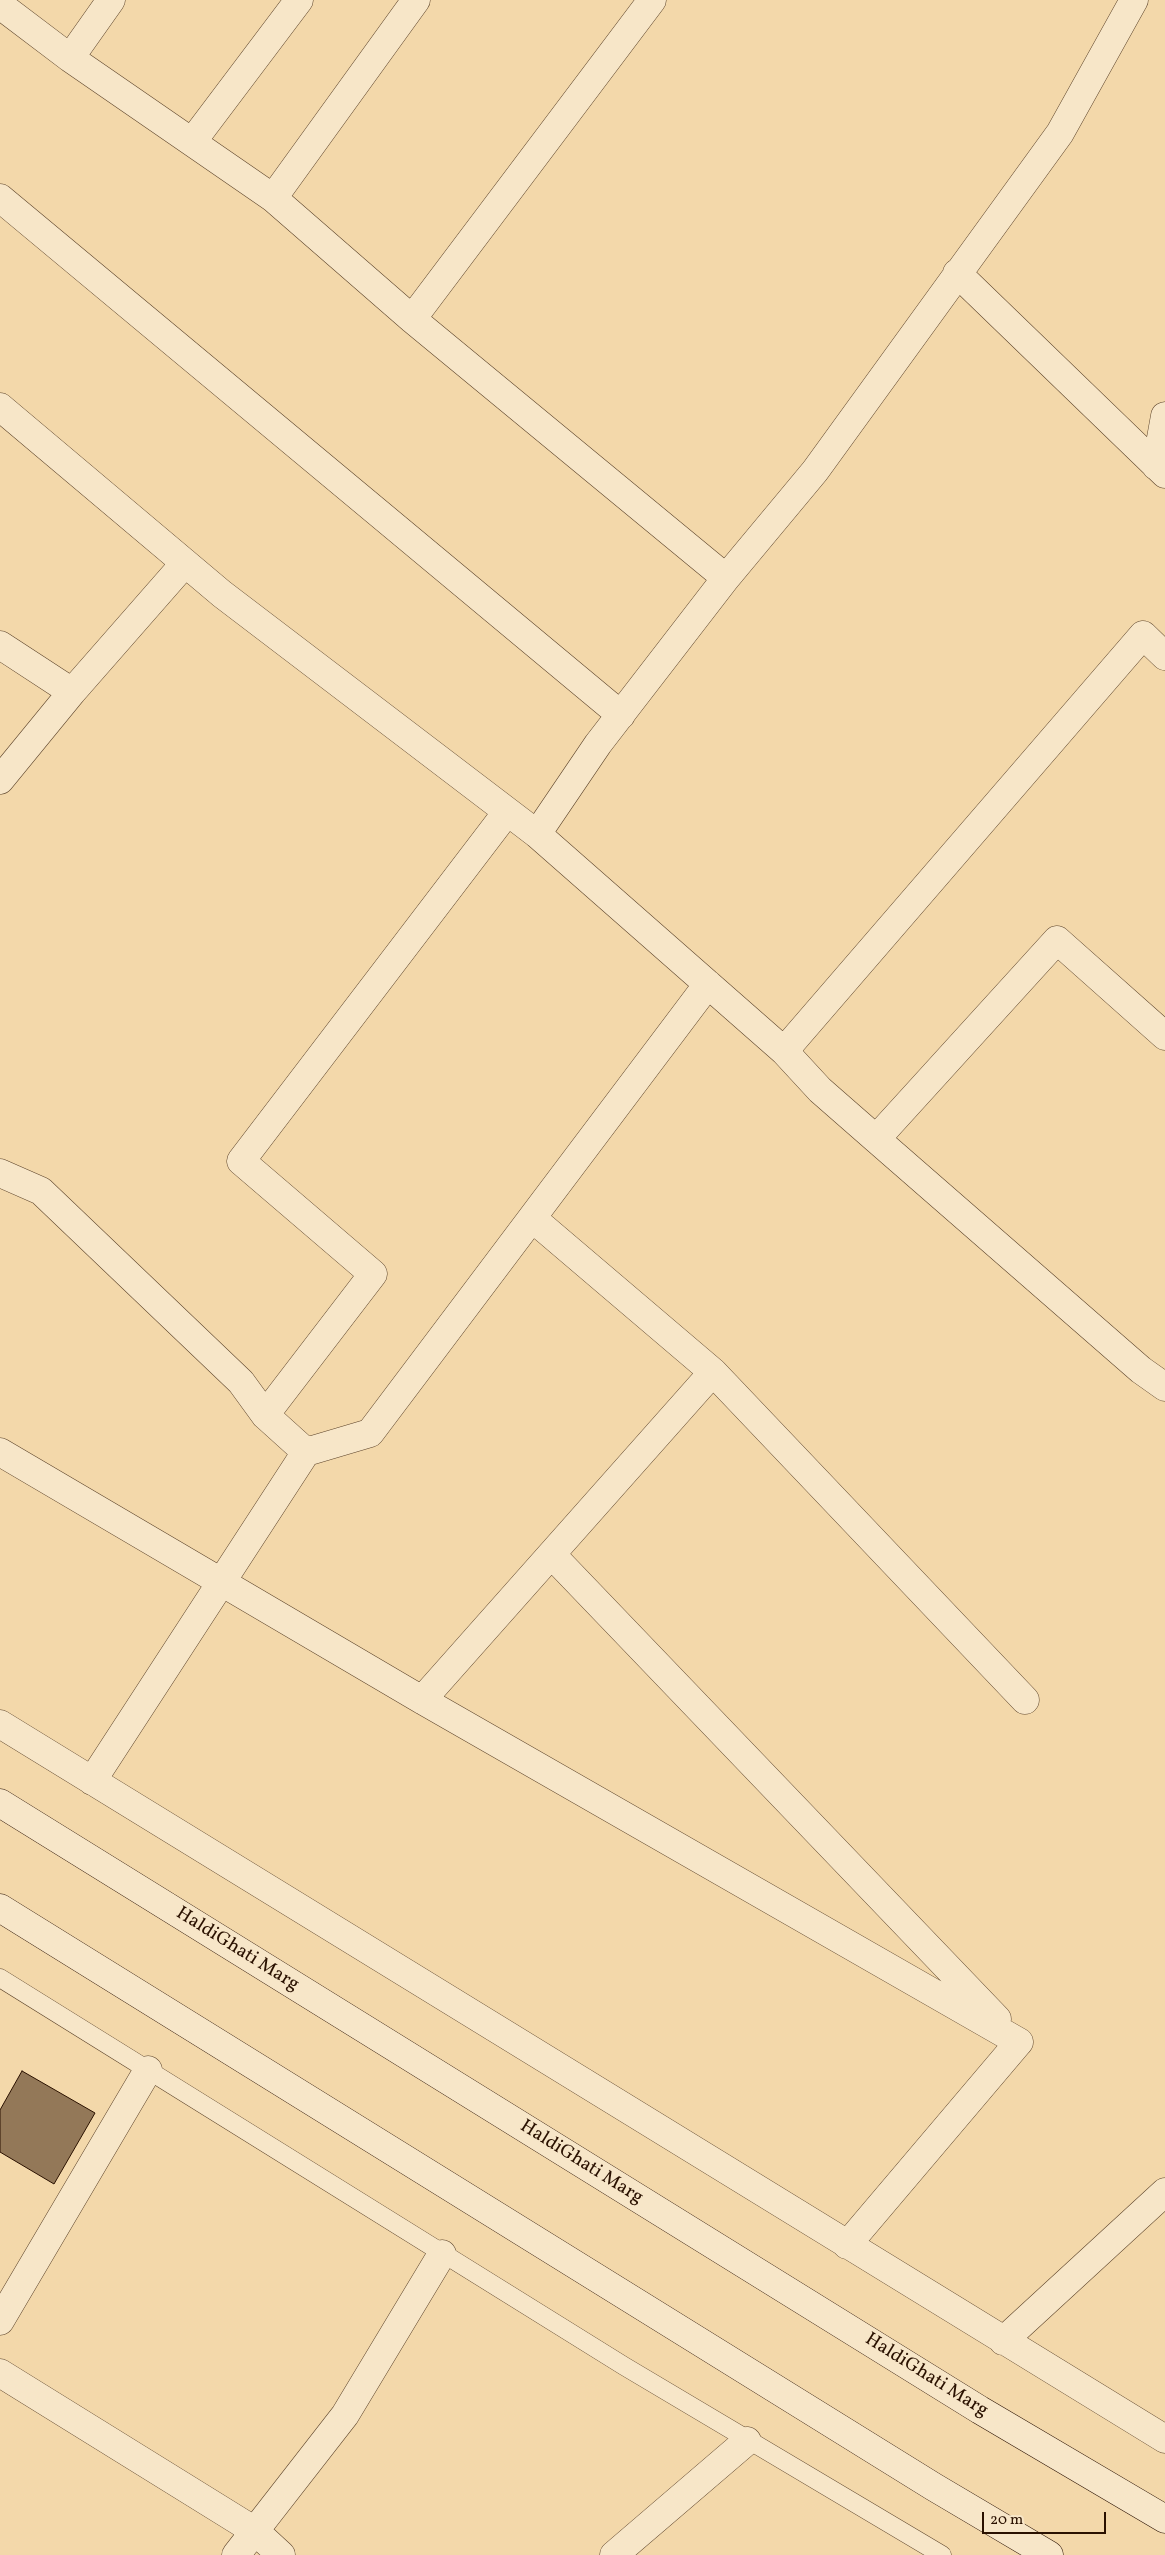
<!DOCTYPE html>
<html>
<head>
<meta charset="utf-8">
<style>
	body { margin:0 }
	#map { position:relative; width:1165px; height:2555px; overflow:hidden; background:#f3d8aa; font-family:Vollkorn,serif }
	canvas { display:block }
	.scale { position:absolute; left:982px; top:2512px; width:124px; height:22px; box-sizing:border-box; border:2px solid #2a1100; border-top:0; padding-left:6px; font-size:15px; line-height:18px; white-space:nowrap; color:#2a1100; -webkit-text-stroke:4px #f7e6c8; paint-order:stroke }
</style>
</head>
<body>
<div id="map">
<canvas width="1165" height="2555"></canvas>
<div class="scale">20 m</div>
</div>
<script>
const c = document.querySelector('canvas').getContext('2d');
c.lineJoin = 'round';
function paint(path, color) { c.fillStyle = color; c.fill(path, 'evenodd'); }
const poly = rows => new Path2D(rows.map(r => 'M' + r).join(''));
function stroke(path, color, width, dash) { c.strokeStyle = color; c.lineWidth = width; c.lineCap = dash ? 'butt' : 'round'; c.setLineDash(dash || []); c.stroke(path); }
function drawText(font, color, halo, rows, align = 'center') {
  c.font = font + ' Vollkorn,serif'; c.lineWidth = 4; c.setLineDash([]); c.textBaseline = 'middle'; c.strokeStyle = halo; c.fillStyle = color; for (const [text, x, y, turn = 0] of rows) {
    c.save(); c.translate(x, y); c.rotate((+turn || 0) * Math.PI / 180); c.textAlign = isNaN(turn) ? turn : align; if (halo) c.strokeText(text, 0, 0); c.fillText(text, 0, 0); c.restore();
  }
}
const building = poly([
	[22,2071,95,2113,54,2184,0,2152,0,2110,22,2071]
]);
paint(building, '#937858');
stroke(building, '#2a1100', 1);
const lane = poly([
	[0,1978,624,2366,942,2555]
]);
const street = poly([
	[0,5,70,58,273,198,412,319,726,578],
	[70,58,111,0],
	[192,142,299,0],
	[0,198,621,715],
	[273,198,416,0],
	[957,273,1165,474],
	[412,319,652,0],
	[0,407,222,594,537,834,784,1051,820,1090,876,1139,1141,1370,1165,1387],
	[1156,466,1165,416],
	[0,645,72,692,185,563],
	[0,780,72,692],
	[537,834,598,744,726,578,815,471,1060,133,1134,0],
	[784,1051,1143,635,1165,656],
	[876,1139,1057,940,1165,1036],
	[0,1173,41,1191,241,1382,265,1415,306,1452,92,1781],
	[532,1218,713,1372],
	[265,1415,373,1274,241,1161,507,812],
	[0,1452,422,1700,1019,2042],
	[306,1452,370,1433,708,984],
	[552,1555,997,2019],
	[422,1700,713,1372,1025,1700],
	[0,1724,1165,2439],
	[847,2245,1019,2042],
	[0,2321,148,2070],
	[1003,2341,1165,2192],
	[0,2373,255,2531,281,2555],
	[236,2555,345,2415,442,2254],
	[614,2555,747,2441]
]);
const secondary = poly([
	[0,1803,980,2410,1165,2519],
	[0,1908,934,2487,1049,2555]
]);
stroke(lane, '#5c432a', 19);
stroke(street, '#5c432a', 29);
stroke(secondary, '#2a1100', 29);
stroke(lane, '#f7e6c8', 18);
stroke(street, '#f7e6c8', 28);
stroke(secondary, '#f7e6c8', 28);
drawText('19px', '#2a1100', '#f7e6c8', [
	["HaldiGhati Marg",237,1950,32],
	["HaldiGhati Marg",581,2163,32],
	["HaldiGhati Marg",926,2376,32]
]);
</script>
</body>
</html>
